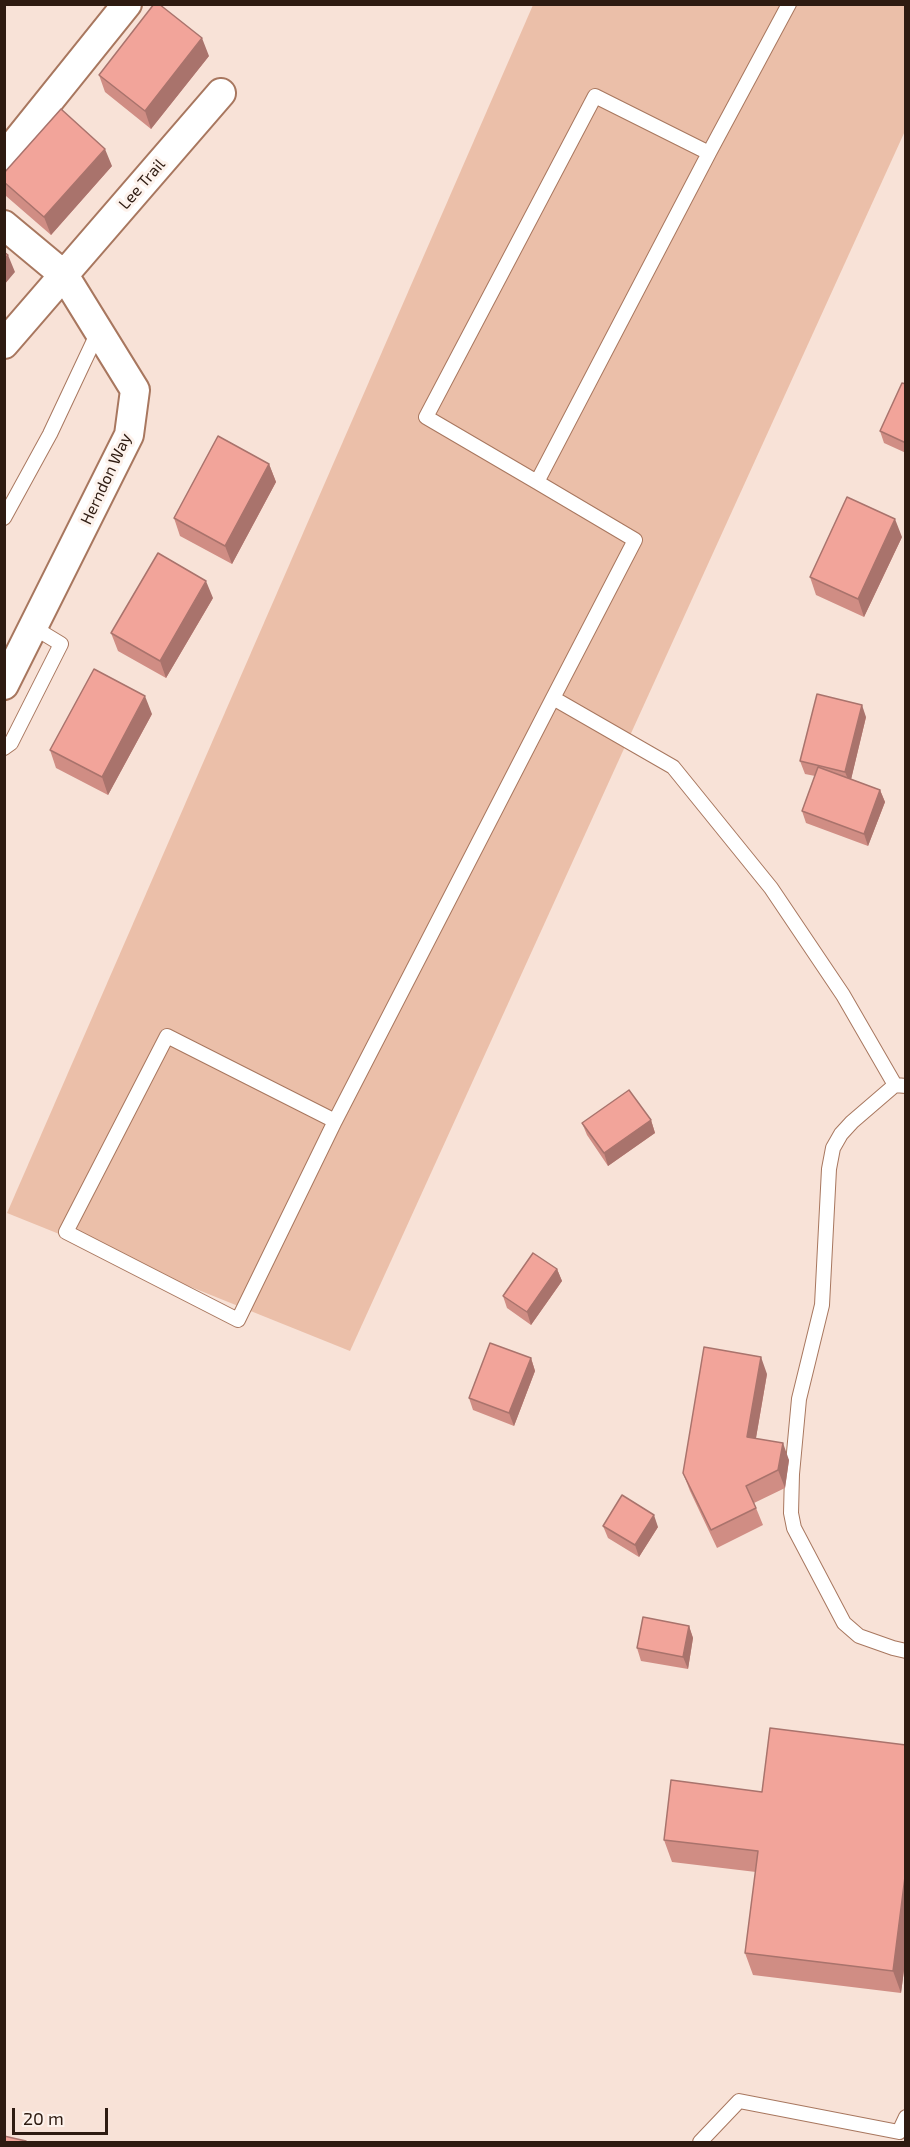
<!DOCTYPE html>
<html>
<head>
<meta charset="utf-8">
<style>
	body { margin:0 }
	#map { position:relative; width:910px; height:2147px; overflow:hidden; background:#f8e2d7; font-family:"Exo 2",sans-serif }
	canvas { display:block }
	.frame { position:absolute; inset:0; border:6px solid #2e1b11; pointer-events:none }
	.scale { position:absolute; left:12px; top:2108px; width:96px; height:27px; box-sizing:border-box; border:3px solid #2e1b11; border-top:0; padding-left:8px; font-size:18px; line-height:21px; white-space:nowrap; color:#2e1b11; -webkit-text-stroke:4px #fdf2ec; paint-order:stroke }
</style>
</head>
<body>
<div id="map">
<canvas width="910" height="2147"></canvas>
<div class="frame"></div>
<div class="scale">20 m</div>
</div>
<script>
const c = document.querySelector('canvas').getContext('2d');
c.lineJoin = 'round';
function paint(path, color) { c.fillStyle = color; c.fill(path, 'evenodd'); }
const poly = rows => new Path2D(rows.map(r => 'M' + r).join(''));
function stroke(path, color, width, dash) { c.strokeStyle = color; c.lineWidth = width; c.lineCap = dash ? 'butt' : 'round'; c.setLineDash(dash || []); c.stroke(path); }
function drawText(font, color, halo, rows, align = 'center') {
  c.font = font + ' "Exo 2",sans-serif'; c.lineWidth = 6; c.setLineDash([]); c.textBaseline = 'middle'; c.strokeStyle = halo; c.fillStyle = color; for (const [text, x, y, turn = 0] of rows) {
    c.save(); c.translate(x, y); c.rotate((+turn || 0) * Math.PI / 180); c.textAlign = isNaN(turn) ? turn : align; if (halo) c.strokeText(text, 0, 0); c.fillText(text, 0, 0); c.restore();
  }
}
paint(poly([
	[533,5,905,5,905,131,350,1351,7,1213]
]), '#ebbfa9');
const service = poly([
	[709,153,789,4],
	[537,482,709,153,595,96,426,417,537,482,635,540,553,698],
	[4,518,50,434,98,332],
	[4,748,11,743,61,644,33,627],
	[906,1086,895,1085,852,1122,841,1134,833,1148,829,1169,822,1305,799,1399,792,1474,791,1513,794,1528,844,1623,859,1636,893,1648,906,1651],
	[335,1121,167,1036,66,1232,238,1320,335,1121,553,698,673,767,771,888,843,995,895,1085],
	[700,2142,739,2101,899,2132,906,2117]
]);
const minor = poly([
	[4,157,127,4],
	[4,225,64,275,135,390,129,435,4,685],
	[4,344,221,93]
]);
stroke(service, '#a8775f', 16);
stroke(minor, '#a8775f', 32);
stroke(service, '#fff', 14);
stroke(minor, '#fff', 28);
paint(poly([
	[209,56,151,129,105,92,99,75],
	[112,166,51,235,6,196,4,191,4,173],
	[906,384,906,453,884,443,880,431],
	[269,464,276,482,232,564,180,536,174,518],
	[902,537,864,617,816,595,810,577],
	[213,598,166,678,118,651,111,633],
	[152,714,108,795,56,768,50,750],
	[866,717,851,779,880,790,885,802,868,846,806,823,802,811,815,776,805,774,800,761],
	[651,1120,655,1133,608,1166,587,1135,582,1123],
	[557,1269,562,1281,531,1325,507,1308,503,1296],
	[531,1358,535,1371,514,1426,473,1410,469,1398],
	[767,1374,756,1438,789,1460,785,1488,754,1503,763,1525,717,1548,690,1491,683,1473],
	[603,1526,658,1527,639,1557,608,1538],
	[689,1626,693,1638,688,1669,641,1661,637,1648],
	[906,1745,906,1955,901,1993,753,1975,745,1953,756,1872,672,1862,664,1840,762,1792]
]), '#d08d84');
paint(poly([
	[202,38,209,56,151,129,145,111],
	[105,149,112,166,51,235,44,217],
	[8,255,15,272,4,285,4,259],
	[269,464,276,482,232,564,225,546],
	[895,519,902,537,864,617,858,599],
	[206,581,213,598,166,678,160,661],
	[145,696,152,714,108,795,102,777],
	[862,705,866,717,850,784,845,772],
	[880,790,885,802,868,846,864,834],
	[651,1120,655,1133,608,1166,604,1153],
	[557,1269,562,1281,531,1325,527,1312],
	[761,1357,767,1374,753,1455,747,1437],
	[531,1358,535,1371,514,1426,509,1413],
	[783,1443,789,1460,785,1488,778,1470],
	[654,1515,658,1527,639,1557,635,1545],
	[689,1626,693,1638,688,1669,683,1657],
	[906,1869,906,1955,901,1993,893,1971]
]), '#a9736c');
const building = poly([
	[154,4,159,4,202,38,145,111,99,75,154,4],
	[61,109,105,149,44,217,4,182,4,173,61,109],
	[4,252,8,255,4,259,4,252],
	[902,383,906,384,906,443,880,431,902,383],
	[218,436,269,464,225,546,174,518,218,436],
	[847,497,895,519,858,599,810,577,847,497],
	[158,553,206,581,160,661,111,633,158,553],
	[94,669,145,696,102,777,50,750,94,669],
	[817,694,862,705,845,772,800,761,817,694],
	[818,767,880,790,864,834,802,811,818,767],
	[629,1090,651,1120,604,1153,582,1123,629,1090],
	[533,1253,557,1269,527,1312,503,1296,533,1253],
	[490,1343,531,1358,509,1413,469,1398,490,1343],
	[704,1347,761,1357,747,1437,783,1443,778,1470,746,1486,756,1508,711,1530,683,1473,704,1347],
	[622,1495,654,1515,635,1545,603,1526,622,1495],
	[643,1617,689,1626,683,1657,637,1648,643,1617],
	[770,1728,906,1745,906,1869,893,1971,745,1953,758,1851,664,1840,671,1780,762,1792,770,1728],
	[4,2136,26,2141,25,2142,4,2142,4,2136]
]);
paint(building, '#f2a49a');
stroke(building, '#a9736c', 1.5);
drawText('16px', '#2e1b11', '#fdf2ec', [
	["Lee Trail",142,184,-49],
	["Herndon Way",106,479,-65]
]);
</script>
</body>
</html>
